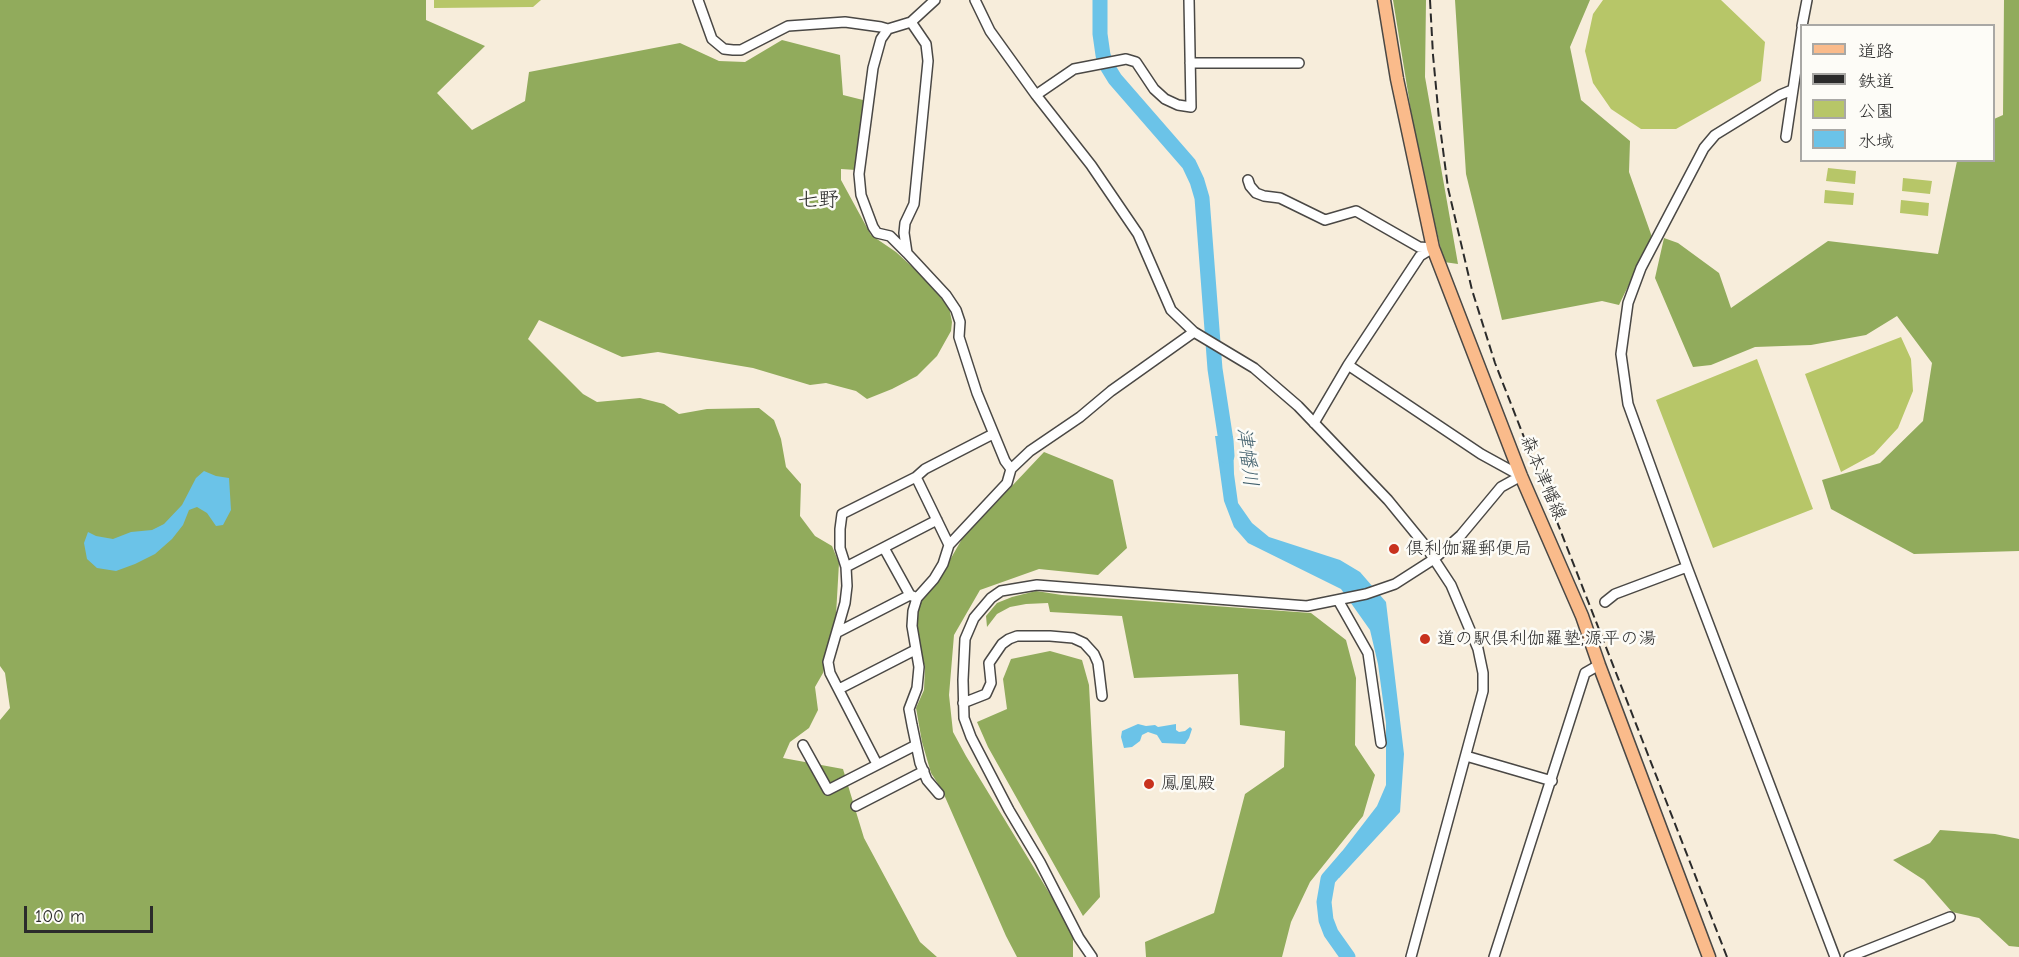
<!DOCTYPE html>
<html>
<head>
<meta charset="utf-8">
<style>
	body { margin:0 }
	#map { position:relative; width:2019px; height:957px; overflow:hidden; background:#f7eddb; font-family:"Comic Neue","Klee One",sans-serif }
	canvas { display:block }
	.legend { position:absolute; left:1800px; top:24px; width:195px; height:138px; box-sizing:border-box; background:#fdfcf7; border:2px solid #a9a8a5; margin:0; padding:8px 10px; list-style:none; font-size:18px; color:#2b2b2b }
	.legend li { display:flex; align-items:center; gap:12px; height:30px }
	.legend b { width:30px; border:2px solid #a9a8a5 }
	.scale { position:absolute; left:24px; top:906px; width:129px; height:27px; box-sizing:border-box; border:3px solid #2b2b2b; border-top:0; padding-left:8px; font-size:18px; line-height:21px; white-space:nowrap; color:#2b2b2b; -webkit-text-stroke:4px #fdfcf7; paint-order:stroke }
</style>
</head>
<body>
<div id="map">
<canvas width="2019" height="957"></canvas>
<ul class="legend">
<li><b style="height:8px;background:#fabb8b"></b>道路</li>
<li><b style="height:8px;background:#2b2b2b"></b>鉄道</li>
<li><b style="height:16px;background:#b7c668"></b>公園</li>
<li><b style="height:16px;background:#6bc3e8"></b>水域</li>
</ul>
<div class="scale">100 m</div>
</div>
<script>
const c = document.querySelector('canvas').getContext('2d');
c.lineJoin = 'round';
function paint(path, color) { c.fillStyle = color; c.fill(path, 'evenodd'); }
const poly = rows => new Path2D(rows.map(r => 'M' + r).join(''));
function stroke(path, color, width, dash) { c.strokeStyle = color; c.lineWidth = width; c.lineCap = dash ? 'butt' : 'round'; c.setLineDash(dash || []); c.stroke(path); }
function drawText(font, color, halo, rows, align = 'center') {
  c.font = font + ' "Comic Neue","Klee One",sans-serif'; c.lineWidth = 5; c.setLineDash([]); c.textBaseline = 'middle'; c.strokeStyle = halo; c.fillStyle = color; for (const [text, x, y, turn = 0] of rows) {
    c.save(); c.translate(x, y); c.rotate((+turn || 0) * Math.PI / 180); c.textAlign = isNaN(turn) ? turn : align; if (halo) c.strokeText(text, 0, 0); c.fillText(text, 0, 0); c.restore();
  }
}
paint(poly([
	[434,0,541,0,533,7,434,8],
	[1603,0,1721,0,1765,42,1761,81,1676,129,1641,129,1611,109,1593,83,1585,51,1593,14],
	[1828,168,1856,171,1855,184,1826,181],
	[1903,178,1932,181,1930,194,1902,191],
	[1825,190,1854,193,1853,205,1824,203],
	[1901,200,1929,203,1928,216,1900,213],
	[1901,337,1911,359,1913,391,1898,428,1874,454,1841,472,1805,374],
	[1757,359,1813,509,1713,548,1656,400]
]), '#b7c668');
paint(poly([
	[0,0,426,0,426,20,485,46,437,93,472,130,525,101,529,72,680,43,719,61,745,62,782,40,840,55,843,95,863,100,862,125,856,170,841,169,841,180,871,235,896,252,921,275,949,307,952,322,951,331,937,356,917,376,892,389,867,399,856,391,826,383,810,385,753,368,658,352,622,357,539,320,528,339,583,394,597,402,640,398,664,404,679,414,707,409,759,408,774,420,781,439,786,467,801,484,800,516,815,536,832,546,839,563,836,615,823,673,815,687,818,710,809,728,790,742,783,758,843,769,864,838,920,942,937,957,0,957,0,720,10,708,5,673,0,666],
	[1393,0,1426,0,1425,77,1458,264,1444,262,1417,148],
	[1455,0,1590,0,1570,47,1581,100,1630,141,1629,172,1652,237,1619,305,1602,301,1502,320,1466,174],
	[2004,0,2019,0,2019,551,1914,554,1831,509,1822,480,1880,463,1923,421,1932,363,1897,316,1866,335,1811,345,1755,347,1711,365,1693,367,1655,278,1664,238,1678,243,1719,273,1731,308,1828,241,1938,254,1957,161,1994,160,1994,119,2003,115],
	[1044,452,1113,480,1127,548,1098,575,1039,569,980,590,954,635,949,695,953,732,966,756,1073,932,1073,957,1017,957,1006,936,942,790,931,773,922,742,916,708,924,690,925,667,919,648,917,633,916,615,918,605,943,572,962,539],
	[1036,591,1062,595,1311,613,1346,640,1356,678,1355,745,1375,775,1363,816,1310,882,1291,922,1282,957,1146,957,1145,942,1214,913,1245,794,1284,767,1285,731,1240,725,1238,674,1134,678,1122,616,1050,612,1048,603,1026,604,1010,607,997,614,987,627,986,616,997,603,1012,597],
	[1050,651,1082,660,1089,685,1100,897,1083,916,988,747,977,722,1007,709,1003,679,1011,659],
	[1940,830,1995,834,2019,839,2019,947,2009,946,1979,918,1952,912,1924,880,1893,860,1930,843]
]), '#91ab5c');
paint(poly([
	[1215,436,1233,436,1234,474,1238,503,1252,523,1269,537,1340,560,1360,572,1386,602,1404,754,1400,812,1339,878,1330,867,1377,806,1386,785,1386,723,1378,664,1370,630,1341,589,1248,543,1234,527,1224,501],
	[204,471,216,476,229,478,231,510,223,525,216,526,207,513,197,507,189,510,183,525,172,539,155,554,135,564,116,571,97,568,87,559,84,543,88,532,96,536,113,539,131,532,152,530,164,524,182,505,196,478],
	[1138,724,1146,726,1155,725,1158,727,1176,724,1176,730,1179,732,1185,731,1190,727,1192,729,1189,738,1185,744,1162,743,1157,735,1148,732,1142,735,1140,741,1132,747,1124,748,1121,737,1122,731]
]), '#6bc3e8');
stroke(poly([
	[1100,0,1100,34,1103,55,1107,66,1115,79,1189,164,1197,181,1202,198,1215,369,1226,441,1227,456],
	[1347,857,1328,879,1324,902,1326,920,1331,933,1348,957]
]), '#6bc3e8', 15);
const minor = poly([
	[698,0,712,39,724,49,733,50,741,50,788,26,845,22,881,27,888,29,911,22,935,0],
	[975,0,990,31,1036,95,1091,165,1138,234,1171,310,1194,332,1254,368,1298,406,1388,500,1424,544,1451,585,1478,649,1483,673,1483,691,1411,957],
	[911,22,926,44,928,61,914,204,905,223,904,233,907,253,946,295,956,310,960,322,959,337,977,393,1005,461,1011,469,1030,451,1080,417,1111,391,1194,332],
	[1802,26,1807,0],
	[888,29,881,39,873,68,859,174,861,195,873,227,877,233,890,236,907,253],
	[1190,63,1299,63],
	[1792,90,1780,95,1715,135,1704,148,1641,268,1628,303,1621,354,1628,404,1687,567,1835,957],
	[1036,95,1074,69,1126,59,1136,62,1154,89,1165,99,1178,105,1191,107,1189,0],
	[1786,137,1802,29],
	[1248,180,1250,186,1256,193,1264,196,1280,198,1325,220,1356,211,1419,247,1433,248],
	[1348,365,1481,454,1521,476],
	[1314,423,1348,365,1420,256,1433,248],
	[916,477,949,545],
	[884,548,910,595],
	[846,567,937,520],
	[1338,600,1368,653,1381,743],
	[1605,602,1615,594,1687,567],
	[838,632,910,595,917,598],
	[839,689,915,650],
	[963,703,986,694,991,683,989,663,1002,644,1009,639,1017,636,1050,636,1073,638,1084,643,1094,654,1098,663,1102,696],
	[803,745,828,790,916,745],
	[1466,756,1552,781],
	[877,764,830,673,828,662,845,603,847,586,846,567,840,548,840,529,842,514,916,477,925,469,993,434],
	[939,794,927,780,920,763,912,725,909,709,917,688,919,667,912,626,913,611,917,598,934,579,943,564,949,545,1007,483,1011,469],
	[856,806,924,771],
	[1092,957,1079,938,1040,862,1009,810,971,737,964,718,963,680,965,639,974,618,991,598,1001,591,1037,585,1307,606,1366,594,1395,584,1434,559,1461,535,1501,487,1521,476],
	[1494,957,1585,673,1599,665],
	[1849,957,1950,917]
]);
const major = poly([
	[1384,0,1397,79,1433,248,1521,476,1582,616,1599,665,1709,957]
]);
stroke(minor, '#4a4845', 12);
stroke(major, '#4a4845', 15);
stroke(minor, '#fff', 9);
stroke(major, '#fabb8b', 12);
stroke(poly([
	[1430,0,1433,55,1439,119,1448,188,1472,290,1495,363,1727,957]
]), '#2b2b2b', 2, [9, 4.5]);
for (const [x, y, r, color] of [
	[1394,549,6,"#c8321e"],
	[1425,639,6,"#c8321e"],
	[1149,784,6,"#c8321e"]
]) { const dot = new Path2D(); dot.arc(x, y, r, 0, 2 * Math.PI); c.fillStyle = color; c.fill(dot); stroke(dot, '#fdfcf7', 2); }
drawText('18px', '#2b2b2b', '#fdfcf7', [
	["森本津幡線",1543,478,67]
]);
drawText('18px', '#2b2b2b', '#fdfcf7', [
	["倶利伽羅郵便局",1406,549],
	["道の駅倶利伽羅塾;源平の湯",1437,639],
	["鳳凰殿",1161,784]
], 'left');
drawText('italic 20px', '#41606d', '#fdfcf7', [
	["津幡川",1247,457,83]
]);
drawText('21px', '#2b2b2b', '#fdfcf7', [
	["七野",818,200]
]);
</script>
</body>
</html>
